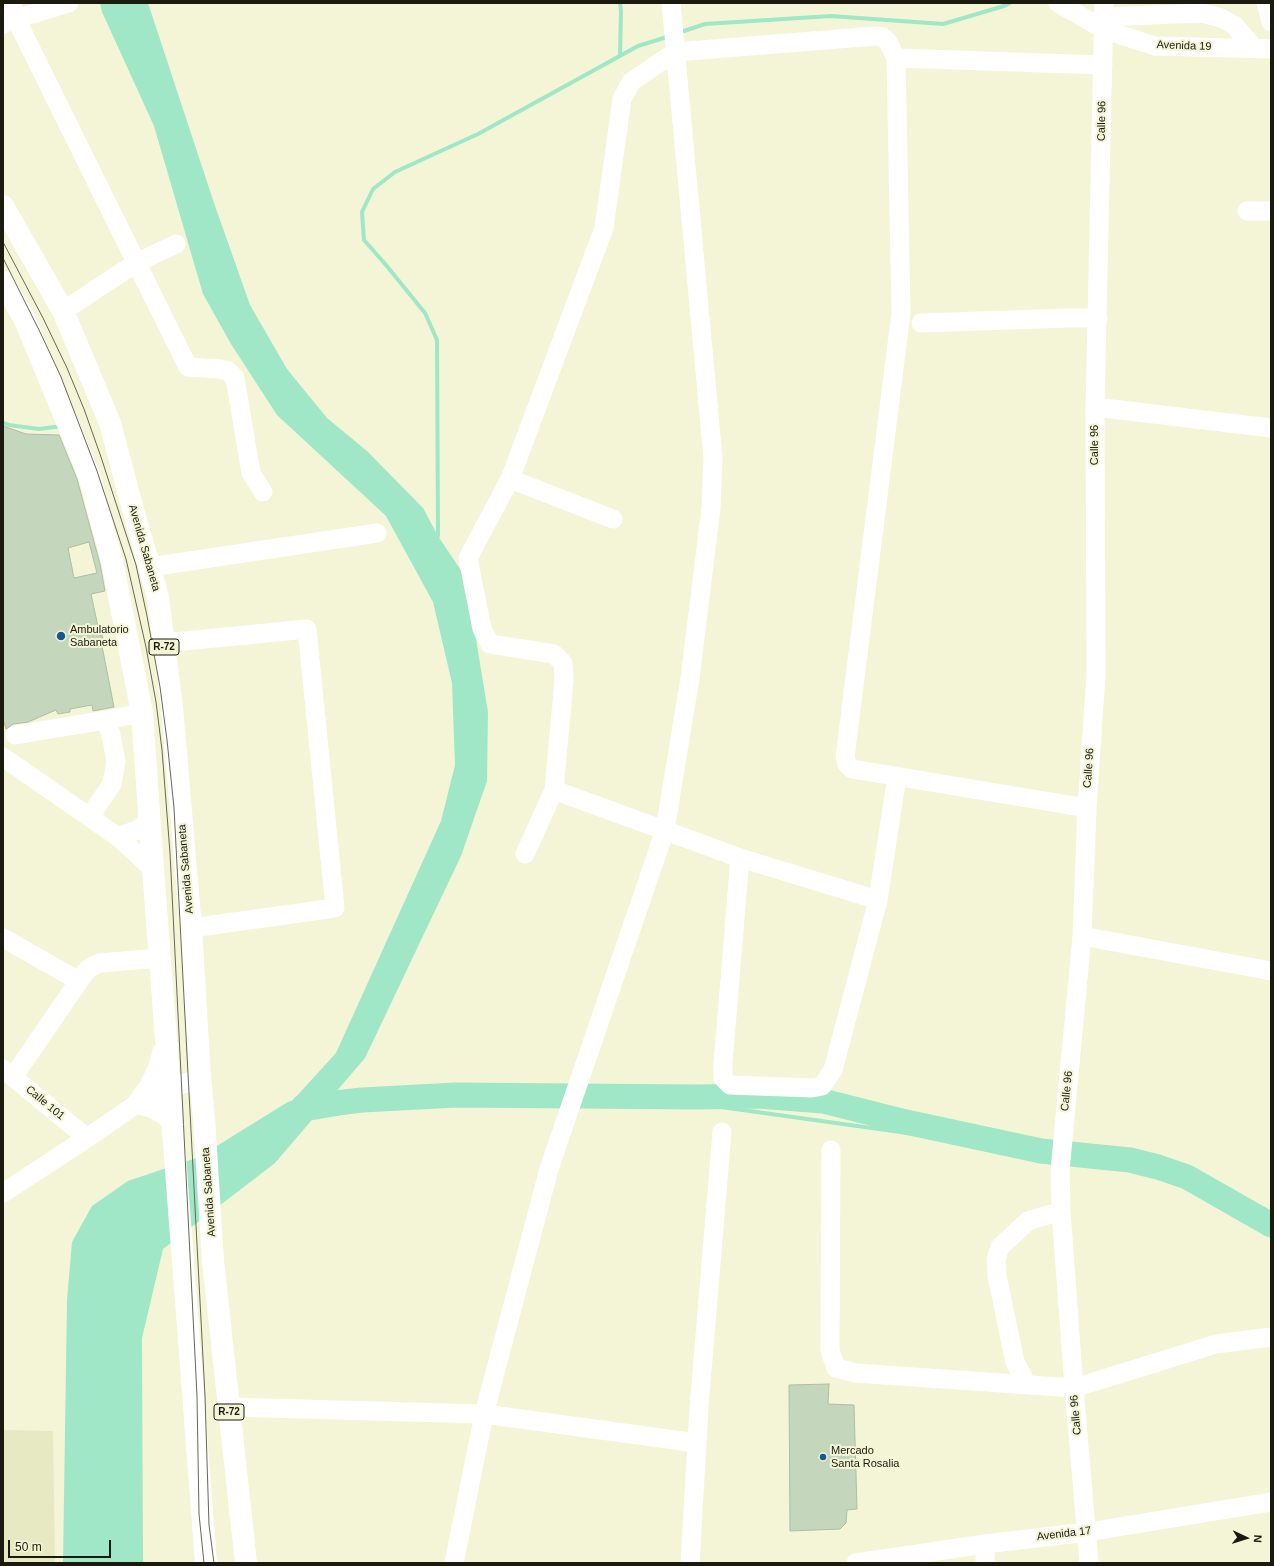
<!DOCTYPE html>
<html>
<head>
<meta charset="utf-8">
<style>
	body { margin:0 }
	#map { position:relative; width:1274px; height:1566px; overflow:hidden; background:#f3f5d6; font-family:Arial,sans-serif }
	canvas { display:block }
	.frame { position:absolute; inset:0; border:4px solid #1a1a0f; pointer-events:none }
	.north { position:absolute; left:1226px; top:1518px; width:40px; height:40px; -webkit-text-stroke:3px #f3f5d6; paint-order:stroke; rotate:94deg; font-size:11px; font-weight:700; line-height:16px; text-align:center; color:#1a1a0f }
	.north::after { content:''; display:block; margin:auto; width:14px; height:18px; background:#1a1a0f; clip-path:polygon(50% 0,100% 100%,50% 72%,0 100%) }
	.scale { position:absolute; left:8px; top:1540px; width:103px; height:18px; box-sizing:border-box; border:2px solid #1a1a0f; border-top:0; padding-left:5px; font-size:12px; line-height:14px; white-space:nowrap; color:#1a1a0f; -webkit-text-stroke:3px #f3f5d6; paint-order:stroke }
</style>
</head>
<body>
<div id="map">
<canvas width="1274" height="1566"></canvas>
<div class="frame"></div>
<div class="north">N</div>
<div class="scale">50 m</div>
</div>
<script>
const c = document.querySelector('canvas').getContext('2d');
c.lineJoin = 'round';
function paint(path, color) { c.fillStyle = color; c.fill(path, 'evenodd'); }
const poly = rows => new Path2D(rows.map(r => 'M' + r).join(''));
function stroke(path, color, width, dash) { c.strokeStyle = color; c.lineWidth = width; c.lineCap = dash ? 'butt' : 'round'; c.setLineDash(dash || []); c.stroke(path); }
function drawText(font, color, halo, rows, align = 'center') {
  c.font = font + ' Arial,sans-serif'; c.lineWidth = 4; c.setLineDash([]); c.textBaseline = 'middle'; c.strokeStyle = halo; c.fillStyle = color; for (const [text, x, y, turn = 0] of rows) {
    c.save(); c.translate(x, y); c.rotate((+turn || 0) * Math.PI / 180); c.textAlign = isNaN(turn) ? turn : align; if (halo) c.strokeText(text, 0, 0); c.fillText(text, 0, 0); c.restore();
  }
}
paint(poly([
	[3,1430,53,1431,55,1563,3,1563]
]), '#e7e9c3');
paint(poly([
	[100,3,148,3,214,203,250,305,287,369,327,418,367,451,423,508,438,536,466,578,488,712,487,781,461,856,365,1058,275,1163,163,1249,142,1338,143,1563,63,1563,67,1300,72,1242,92,1206,128,1181,223,1149,253,1144,336,1053,441,821,455,765,452,683,433,602,386,516,277,415,231,344,203,294,154,126,102,12]
]), '#9fe7c7');
stroke(poly([
	[620,3,621,11,620,56],
	[678,33,705,24,831,16,943,24,1004,6,1010,3],
	[3,423,9,425,39,429,62,426],
	[438,536,437,340,425,313,386,265,364,240,362,212,373,189,395,172,478,134,638,46,670,36],
	[578,1103,721,1107,1058,1154],
	[313,1118,393,1104,567,1103],
	[1066,1155,1203,1175,1271,1233]
]), '#9fe7c7', 4);
stroke(poly([
	[303,1107,362,1100,456,1095,697,1097,759,1096,823,1101,906,1122,1041,1151,1130,1160,1158,1167,1187,1177,1271,1225],
	[210,1165,294,1113]
]), '#9fe7c7', 25);
const building = poly([
	[3,426,26,434,59,435,77,479,100,564,105,591,91,594,100,636,102,635,105,646,102,646,114,707,93,711,92,705,70,709,70,712,58,714,56,710,28,722,13,724,6,729,3,719,3,426],
	[89,542,97,573,74,578,68,548,89,542],
	[829,1384,828,1404,854,1405,857,1509,847,1510,846,1523,840,1529,790,1531,789,1385,829,1384]
]);
paint(building, '#c4d7bd');
stroke(building, '#abbea5', 1);
stroke(poly([
	[12,3,16,19,188,367,220,369,228,371,235,378,251,473,263,492],
	[1058,3,1105,30,1155,46,1271,49],
	[1266,3,1271,22],
	[1104,17,1202,13,1221,18,1234,25,1254,48],
	[3,24,16,19,69,3],
	[896,58,1103,65],
	[1247,211,1271,211],
	[63,311,136,263,176,244],
	[921,323,1069,318,1098,318],
	[1095,407,1271,428],
	[510,479,613,519],
	[150,567,377,533],
	[164,643,307,629,335,908,191,928],
	[15,735,106,720,142,713],
	[3,757,118,837,153,869],
	[90,816,112,784,116,761,111,735,106,720],
	[118,837,137,830,150,821],
	[525,854,554,790],
	[740,858,723,1063,723,1078,730,1085,812,1088,822,1086,833,1070,878,900,897,776],
	[878,900,740,858,554,790,564,680,563,663,554,654,490,644,482,629,468,558,510,479,604,228,622,99,631,82,675,52,876,36,883,37,888,42,896,58,901,313,845,757,847,764,852,769,1087,808],
	[1082,936,1271,971],
	[3,938,79,981,13,1077],
	[79,981,88,969,99,963,160,958],
	[3,1069,87,1138],
	[831,1150,830,1351,836,1368,856,1373,1074,1388,1216,1344,1271,1337],
	[3,1193,87,1138,138,1103,200,1077],
	[1027,1385,1015,1362,997,1276,996,1259,1000,1247,1028,1221,1061,1211],
	[229,1407,484,1414,697,1443,690,1563],
	[697,1443,699,1407,722,1132],
	[985,1544,985,1563],
	[454,1563,484,1414,549,1169,665,830,690,678,711,508,713,458,671,3],
	[856,1563,985,1544,1088,1532,1271,1502],
	[1089,1563,1074,1388,1061,1211,1060,1171,1082,936,1087,808,1096,675,1095,407,1104,3]
]), '#fff', 19);
stroke(poly([
	[3,206,63,311,110,423,132,506,158,597,172,707,191,928,200,1077,204,1118,213,1261,246,1563],
	[3,281,25,320,89,475,112,561,142,713,153,869,206,1563],
	[163,1053,159,1068,150,1087,138,1103,155,1108,165,1114,172,1121]
]), '#fff', 22);
stroke(poly([
	[3,242,43,318,67,368,84,409,101,457,136,565,147,616,160,687,167,740,174,808,205,1396,209,1525,214,1563],
	[3,258,41,334,61,377,97,471,126,559,146,647,156,702,162,750,170,853,197,1396,199,1514,204,1563]
]), '#666755', 1);
for (const [x, y, r, color] of [
	[61,636,5,"#16598e"],
	[823,1457,4,"#16598e"]
]) { const dot = new Path2D(); dot.arc(x, y, r, 0, 2 * Math.PI); c.fillStyle = color; c.fill(dot); stroke(dot, '#f3f5d6', 1.5); }
for (const [x, y, w] of [
	[164,647,30],
	[229,1412,30]
]) { const box = new Path2D(); box.roundRect(x - w / 2, y - 8, w, 16, 3); c.fillStyle = '#f3f5d6'; c.fill(box); stroke(box, '#1a1a0f', 1); }
drawText('bold 10px', '#1a1a0f', null, [
	["R-72",164,647],
	["R-72",229,1412]
]);
drawText('11px', '#1a1a0f', '#f3f5d6', [
	["Avenida 19",1184,46,2],
	["Calle 96",1102,121,-89],
	["Calle 96",1095,445,-90],
	["Avenida Sabaneta",144,548,74],
	["Calle 96",1089,768,-86],
	["Avenida Sabaneta",186,869,-95],
	["Calle 96",1067,1091,-84],
	["Calle 101",45,1103,40],
	["Avenida Sabaneta",209,1192,-94],
	["Calle 96",1076,1415,-95],
	["Avenida 17",1064,1534,-7]
]);
drawText('11px', '#1a1a0f', '#f3f5d6', [
	["Ambulatorio",70,630],
	["Sabaneta",70,643],
	["Mercado",831,1451],
	["Santa Rosalia",831,1464]
], 'left');
</script>
</body>
</html>
